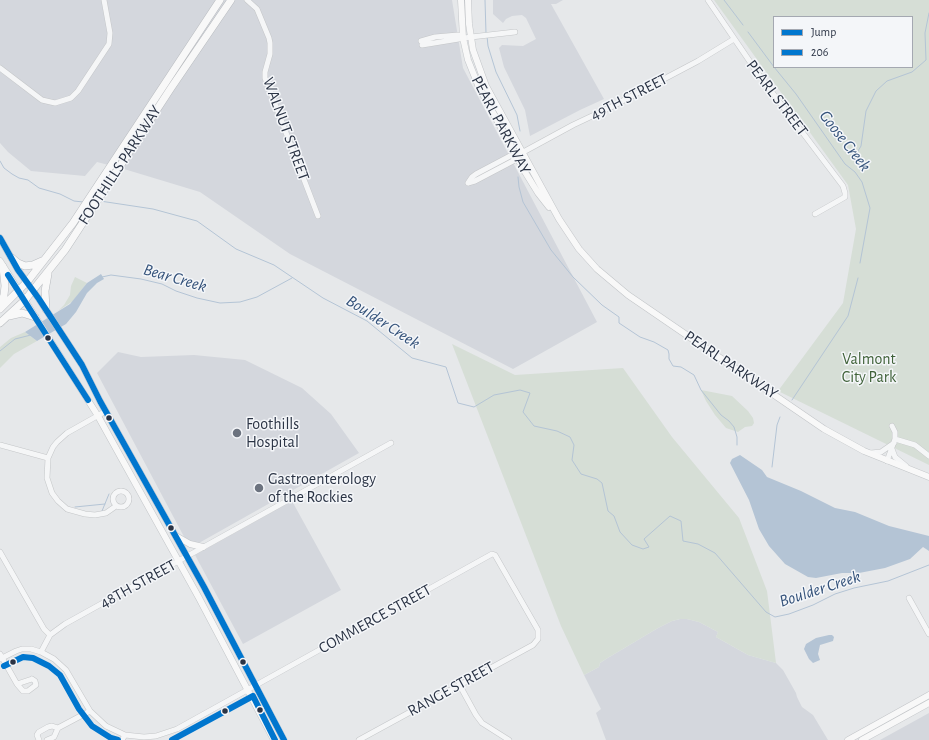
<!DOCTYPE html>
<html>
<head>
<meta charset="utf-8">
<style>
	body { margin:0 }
	#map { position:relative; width:929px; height:740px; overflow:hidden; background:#e6e8ea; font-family:"Alegreya Sans",sans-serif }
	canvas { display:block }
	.legend { position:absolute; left:773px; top:16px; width:140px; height:52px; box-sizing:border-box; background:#f4f6f9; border:1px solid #a4a8b1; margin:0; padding:5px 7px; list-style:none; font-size:12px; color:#2b3445 }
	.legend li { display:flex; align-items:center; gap:8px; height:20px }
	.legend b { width:20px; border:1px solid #a4a8b1 }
</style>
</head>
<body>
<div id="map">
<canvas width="929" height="740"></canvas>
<ul class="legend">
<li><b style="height:5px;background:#0076ce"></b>Jump</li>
<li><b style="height:5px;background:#0076ce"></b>206</li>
</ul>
</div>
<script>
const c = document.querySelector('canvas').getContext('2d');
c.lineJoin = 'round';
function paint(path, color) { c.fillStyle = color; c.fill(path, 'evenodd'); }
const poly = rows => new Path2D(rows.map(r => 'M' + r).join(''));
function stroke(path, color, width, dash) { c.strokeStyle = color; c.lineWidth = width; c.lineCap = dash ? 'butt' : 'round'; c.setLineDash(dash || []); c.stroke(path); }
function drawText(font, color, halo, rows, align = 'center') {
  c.font = font + ' "Alegreya Sans",sans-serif'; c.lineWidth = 3; c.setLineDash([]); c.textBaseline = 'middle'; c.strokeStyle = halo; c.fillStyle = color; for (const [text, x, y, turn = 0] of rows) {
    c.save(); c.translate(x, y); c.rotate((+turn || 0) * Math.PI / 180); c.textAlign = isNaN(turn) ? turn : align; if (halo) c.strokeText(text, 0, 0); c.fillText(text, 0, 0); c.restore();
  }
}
paint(poly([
	[0,0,452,0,463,68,597,322,513,369,290,254,200,192,124,169,97,162,85,176,31,171,8,152,0,143],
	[493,0,563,0,556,4,551,4,604,99,580,110,530,136,525,110,504,67,499,48,502,45,523,46,536,39,526,18,522,15,512,16,506,19,503,23,493,14],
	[118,352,141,357,194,355,245,360,302,388,331,414,359,453,190,548,97,373],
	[292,501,341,590,243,644,195,555],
	[680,619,687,619,699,622,718,632,716,637,748,655,776,663,783,670,796,693,797,697,802,707,813,715,828,740,606,740,596,713,601,709,584,675,599,667,600,663,606,659,658,628,672,621],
	[929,713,929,740,880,740]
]), '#d4d7dd');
paint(poly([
	[714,0,929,0,929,465,778,391,843,303,856,229,848,185],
	[774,17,912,17,912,67,774,67],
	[75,277,87,283,73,301,58,311,64,305,70,295,71,286],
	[25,332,37,341,14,354,0,368,0,347,11,338],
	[452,344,515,375,623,368,672,437,739,518,767,591,776,663,748,655,716,637,718,632,699,622,687,619,680,619,672,621,658,628,606,659,600,663,599,667,584,675,561,626],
	[701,390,732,396,748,411,753,418,754,423,752,426,745,427,738,432,726,428,715,415,706,401]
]), '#d6ded6');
paint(poly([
	[101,274,104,279,97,283,87,293,76,312,66,324,37,341,25,332,70,304,87,283],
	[740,455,762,470,767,477,801,491,835,508,855,512,889,526,929,536,929,551,923,547,910,559,885,568,859,573,842,573,816,578,808,577,785,564,769,546,759,529,749,500,730,463,732,459],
	[829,635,832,635,834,637,833,641,820,645,818,654,820,660,813,663,809,659,804,649,806,644,816,638]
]), '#b4c4d5');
stroke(poly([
	[485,0,486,33],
	[724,0,743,25],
	[748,32,774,67],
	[487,36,488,46,496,72,517,115,520,131],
	[774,67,796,94,845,164,855,172,862,182,870,208,860,263],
	[854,158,861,146,866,111,876,91,887,81,912,72,926,60,925,33,929,13],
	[0,161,4,168,12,174,19,178,28,180,39,188,60,194,74,201,83,202],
	[518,177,519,187,523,202,551,250,573,277,602,305,619,317,619,323,640,337,654,342,668,350,669,354,669,359,673,366,681,367,694,375,701,390,721,415,729,421,734,427,737,437,737,445],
	[100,201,153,209,197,221,236,249,274,265,323,298,367,321,412,358,446,367,458,403,474,407,494,395,520,390,530,393,523,412,534,426,557,431,570,437,574,445,572,460,581,474,597,479,602,483,608,511,614,516,620,532,632,545,643,549,649,547,644,539,670,516,681,521,683,541,698,544,715,553,766,612,775,617,789,614,813,605,835,594,854,588,888,581,929,565],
	[102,277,111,275,141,279,162,284,176,291,197,298,220,303,240,302,257,297,292,278],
	[0,351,15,339,31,335],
	[792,400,848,316,858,278],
	[772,467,777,425,780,417],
	[75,507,105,504],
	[102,511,109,494]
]), '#b4c4d5', 1);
const minor = poly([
	[247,0,257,9,269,38,270,43,270,54,265,72,265,78,318,216],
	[708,0,759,75,843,186,845,193,845,197,815,214],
	[421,41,435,37,458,35,463,38],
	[422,45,471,37,515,32],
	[0,68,42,100,55,103,71,98,78,91,109,44,110,33,104,0],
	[468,183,475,181,513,161,516,156,573,125,611,107,698,61,734,39],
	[468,183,472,177,476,174,510,156,516,156],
	[106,411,67,433,57,442,53,447,48,458,47,478,52,493,58,501,67,509,85,514,95,515,106,513,116,506],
	[895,439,915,445,929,456],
	[0,445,48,458],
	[892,449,895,457,906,466],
	[871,453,881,452,894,443],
	[887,461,895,439,895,432,892,426],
	'113 499a8 8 0 1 1 16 0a8 8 0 1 1-16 0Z',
	[0,552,44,629,50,635],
	[909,598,929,634],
	[41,652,50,635,65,624,391,443],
	[0,654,17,684],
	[0,659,16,651,22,649,31,649,41,652,54,659,66,670,90,711,106,726,125,735,144,737,156,736,177,729,492,554,495,555,538,630,538,639,533,645,359,740],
	[32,679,35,681,36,685,28,691,23,691,17,684,32,679],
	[459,684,476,715,482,723,509,740],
	[58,728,90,711],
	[39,740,37,735,39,732,48,727,52,726,58,728,54,737,47,740],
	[122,740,125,735]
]);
const major = poly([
	[461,0,463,38,468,60,478,85,525,172,538,193,549,207],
	[468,0,469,24,473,50,486,86,559,219,579,249,597,269,628,295,824,429,864,451,929,477],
	[0,238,18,270,39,299,82,365,100,401,204,587,284,740],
	[0,261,98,416,199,598,274,740],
	[176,536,190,544,203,547],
	[848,740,929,695],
	[862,740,929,703]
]);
const highway = poly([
	[12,258,18,263,25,266,33,265,42,261],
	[0,306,4,295,5,286,3,267],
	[0,309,27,282,73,223,220,0],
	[46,309,45,291,48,274],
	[9,316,22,313,35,317],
	[0,323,25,300,65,250,171,88,231,0]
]);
stroke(minor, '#c4c6c8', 6);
stroke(major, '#c2c5c8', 7);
stroke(highway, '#b8bbbf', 8);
stroke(minor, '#f5f6f7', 5);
stroke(major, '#f8f8f8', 6);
stroke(highway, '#f8f8f8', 7);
stroke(poly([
	[0,238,18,270,39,299,82,365,100,401,204,587,284,740],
	[8,275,88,400]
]), '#0076ce', 6);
stroke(poly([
	[4,666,23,657,33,658,49,666,60,675,79,709,92,726,111,738,118,740],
	[172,740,253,696,275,740]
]), '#0076ce', 6);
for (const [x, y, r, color] of [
	[48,338,3.5,"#2b3445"],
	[109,418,3.5,"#2b3445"],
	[237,433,5,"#6c737f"],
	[259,488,5,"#6c737f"],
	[171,528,3.5,"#2b3445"],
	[13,662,3.5,"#2b3445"],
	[243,662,3.5,"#2b3445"],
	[260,710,3.5,"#2b3445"],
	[225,711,3.5,"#2b3445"]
]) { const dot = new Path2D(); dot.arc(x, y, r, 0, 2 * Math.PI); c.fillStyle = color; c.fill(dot); stroke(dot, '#f4f6f9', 1.5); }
drawText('16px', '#2b3445', '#f4f6f9', [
	["49TH STREET",629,97,-27],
	["PEARL STREET",777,98,53],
	["PEARL PARKWAY",501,125,62],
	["WALNUT STREET",286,129,70],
	["FOOTHILLS PARKWAY",120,165,-57],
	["PEARL PARKWAY",731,365,34],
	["48TH STREET",138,584,-29],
	["COMMERCE STREET",375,619,-29],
	["RANGE STREET",451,689,-29]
]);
drawText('16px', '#3f6138', '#f4f6f9', [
	["Valmont",869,359],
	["City Park",869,377]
]);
drawText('16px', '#2b3445', '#f4f6f9', [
	["Foothills",246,424],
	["Hospital",246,442],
	["Gastroenterology",268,479],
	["of the Rockies",268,497]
], 'left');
drawText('italic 17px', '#34527a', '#f4f6f9', [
	["Goose Creek",845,141,52],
	["Bear Creek",175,278,16],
	["Boulder Creek",383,322,33],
	["Boulder Creek",820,589,-18]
]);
</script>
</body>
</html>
